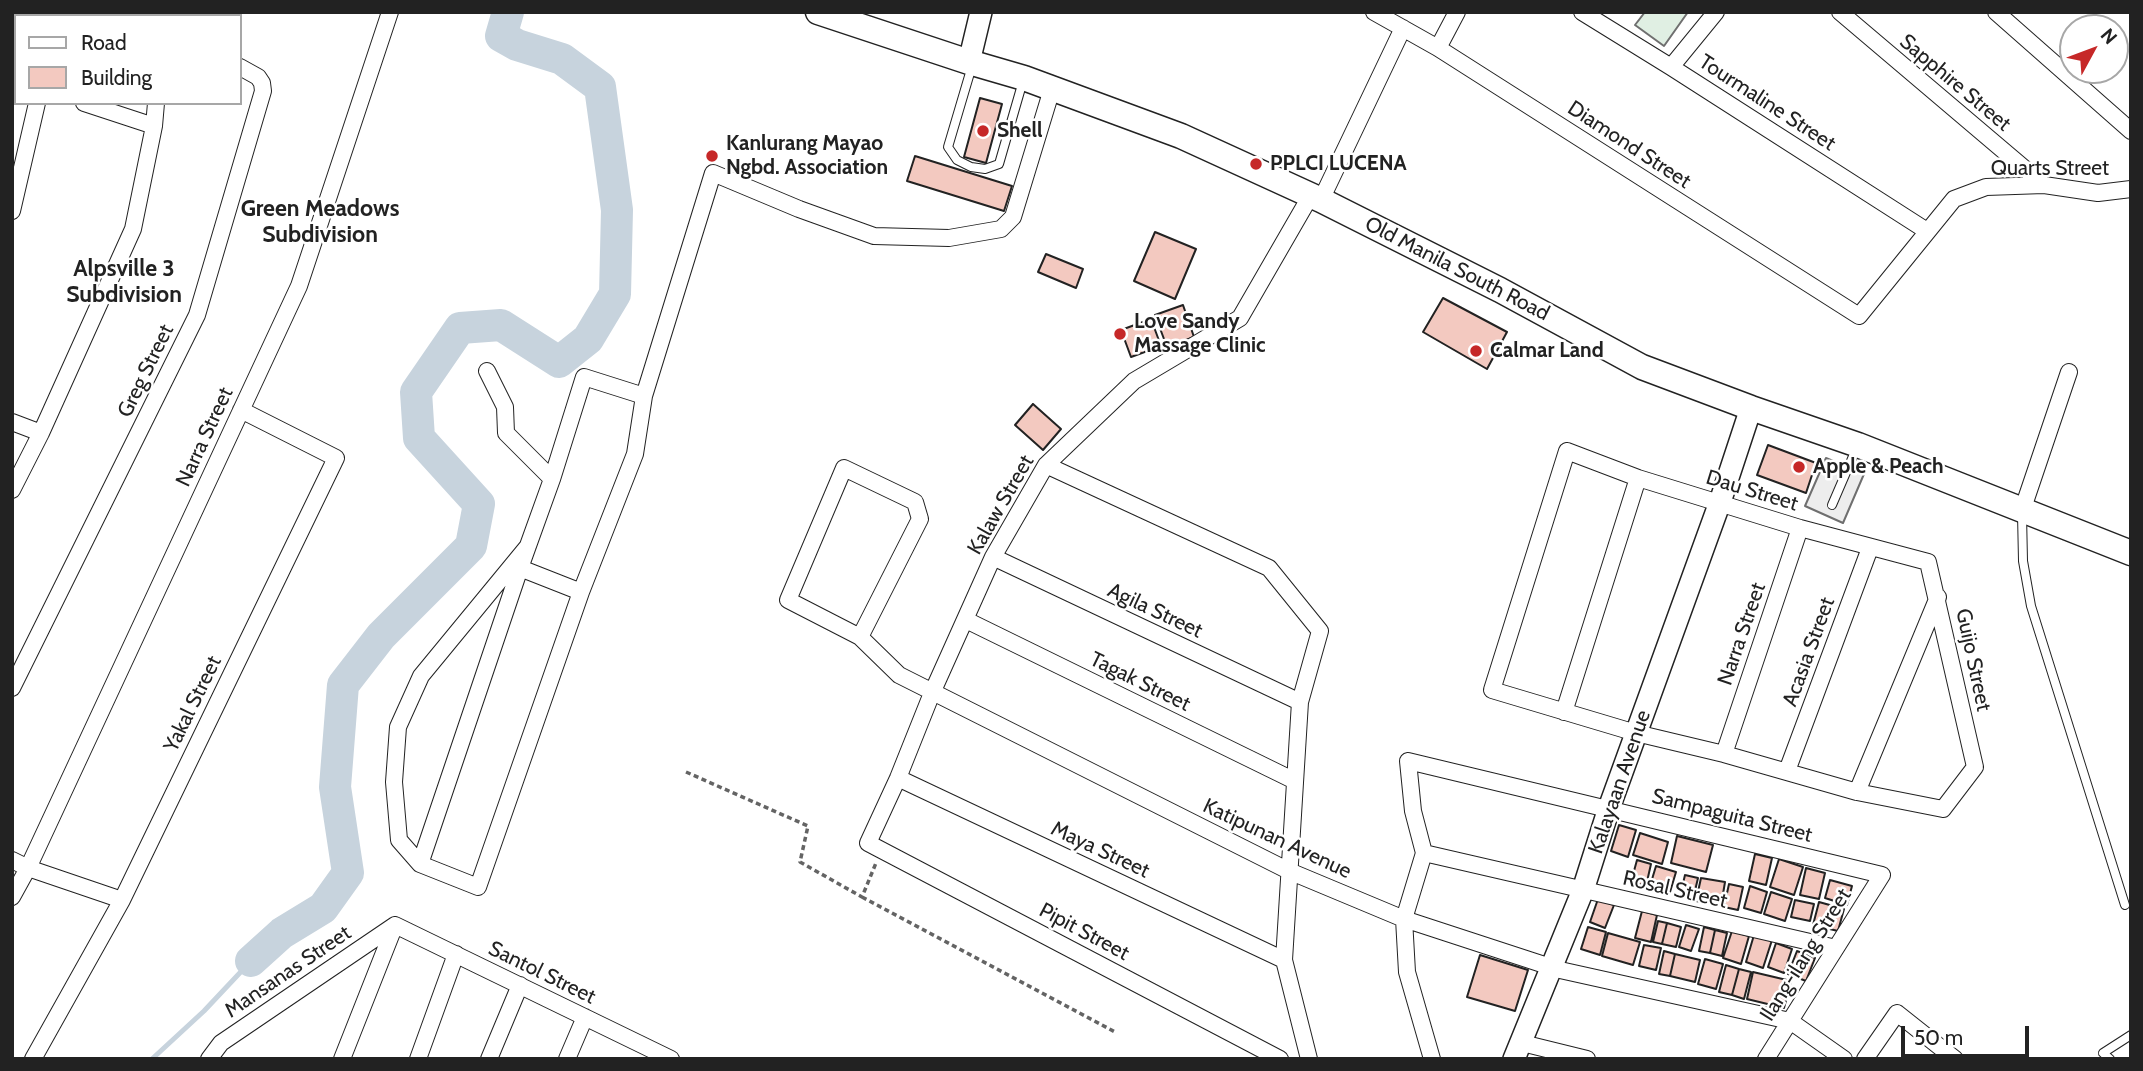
<!DOCTYPE html>
<html>
<head>
<meta charset="utf-8">
<style>
	body { margin:0 }
	#map { position:relative; width:2143px; height:1071px; overflow:hidden; background:#fff; font-family:Cabin,sans-serif }
	canvas { display:block }
	.frame { position:absolute; inset:0; border:14px solid #222; pointer-events:none }
	.legend { position:absolute; left:14px; top:14px; width:228px; height:91px; box-sizing:border-box; background:#fff; border:2px solid #a7a7a7; margin:0; padding:9px 12px; list-style:none; font-size:21px; color:#222 }
	.legend li { display:flex; align-items:center; gap:14px; height:35px }
	.legend b { width:35px; border:2px solid #a7a7a7 }
	.north { position:absolute; left:2059px; top:14px; width:70px; height:70px; box-sizing:border-box; background:#fff; border:2px solid #a7a7a7; border-radius:50%; rotate:49deg; font-size:19px; font-weight:700; line-height:28px; text-align:center; color:#222 }
	.north::after { content:''; display:block; margin:auto; width:24px; height:32px; background:#c62828; clip-path:polygon(50% 0,100% 100%,50% 72%,0 100%) }
	.scale { position:absolute; left:1901px; top:1026px; width:128px; height:32px; box-sizing:border-box; border:4px solid #222; border-top:0; padding-left:9px; font-size:21px; line-height:24px; white-space:nowrap; color:#222; -webkit-text-stroke:5px #fff; paint-order:stroke }
</style>
</head>
<body>
<div id="map">
<canvas width="2143" height="1071"></canvas>
<div class="frame"></div>
<ul class="legend">
<li><b style="height:9px;background:#fff"></b>Road</li>
<li><b style="height:19px;background:#f3c9c0"></b>Building</li>
</ul>
<div class="north">N</div>
<div class="scale">50 m</div>
</div>
<script>
const c = document.querySelector('canvas').getContext('2d');
c.lineJoin = 'round';
function paint(path, color) { c.fillStyle = color; c.fill(path, 'evenodd'); }
const poly = rows => new Path2D(rows.map(r => 'M' + r).join(''));
function stroke(path, color, width, dash) { c.strokeStyle = color; c.lineWidth = width; c.lineCap = dash ? 'butt' : 'round'; c.setLineDash(dash || []); c.stroke(path); }
function drawText(font, color, halo, rows, align = 'center') {
  c.font = font + ' Cabin,sans-serif'; c.lineWidth = 5; c.setLineDash([]); c.textBaseline = 'middle'; c.strokeStyle = halo; c.fillStyle = color; for (const [text, x, y, turn = 0] of rows) {
    c.save(); c.translate(x, y); c.rotate((+turn || 0) * Math.PI / 180); c.textAlign = isNaN(turn) ? turn : align; if (halo) c.strokeText(text, 0, 0); c.fillText(text, 0, 0); c.restore();
  }
}
const green = poly([
	[1645,12,1688,12,1664,46,1635,25,1645,12]
]);
paint(green, '#e0efe3');
stroke(green, '#6f6f6f', 2);
const parking = poly([
	[1826,458,1864,474,1843,523,1805,506,1826,458]
]);
paint(parking, '#ededed');
stroke(parking, '#6f6f6f', 2);
stroke(poly([
	[152,1059,204,1011,251,961]
]), '#c7d3dd', 5);
stroke(poly([
	[251,961,282,933,323,908,348,873,335,787,343,685,381,636,471,546,479,504,419,438,416,392,460,328,501,325,559,362,588,339,615,294,617,210,600,87,562,59,517,45,501,36,508,12]
]), '#c7d3dd', 32);
const building = poly([
	[980,98,1002,104,986,163,964,157,980,98],
	[915,156,1012,186,1004,211,907,181,915,156],
	[1155,232,1196,249,1175,299,1134,281,1155,232],
	[1046,254,1083,269,1076,288,1038,272,1046,254],
	[1443,298,1507,332,1487,369,1423,332,1443,298],
	[1183,305,1194,337,1167,347,1155,315,1183,305],
	[1151,319,1161,346,1131,357,1121,330,1151,319],
	[1033,404,1061,429,1043,450,1015,425,1033,404],
	[1768,445,1816,463,1806,493,1757,475,1768,445],
	[1619,825,1636,830,1628,857,1611,851,1619,825],
	[1640,833,1668,842,1662,864,1633,855,1640,833],
	[1677,836,1713,845,1706,872,1671,863,1677,836],
	[1755,854,1772,858,1766,885,1749,881,1755,854],
	[1779,859,1803,867,1794,895,1770,887,1779,859],
	[1637,860,1651,864,1646,886,1631,882,1637,860],
	[1656,866,1676,872,1670,892,1650,886,1656,866],
	[1806,868,1825,873,1819,899,1800,895,1806,868],
	[1685,875,1698,878,1693,899,1680,896,1685,875],
	[1701,878,1725,882,1721,906,1696,901,1701,878],
	[1830,880,1852,886,1847,905,1825,898,1830,880],
	[1729,884,1743,887,1738,910,1724,907,1729,884],
	[1750,886,1767,892,1761,913,1744,908,1750,886],
	[1771,892,1792,899,1785,921,1764,914,1771,892],
	[1598,899,1614,905,1605,928,1590,922,1598,899],
	[1795,900,1814,904,1810,921,1791,917,1795,900],
	[1819,902,1844,909,1838,931,1813,925,1819,902],
	[1642,911,1657,915,1651,942,1635,938,1642,911],
	[1658,921,1667,923,1662,944,1653,942,1658,921],
	[1667,923,1681,927,1676,947,1662,944,1667,923],
	[1686,925,1699,929,1691,951,1679,947,1686,925],
	[1588,927,1606,932,1600,955,1581,949,1588,927],
	[1704,927,1715,930,1710,953,1699,951,1704,927],
	[1715,930,1727,933,1722,956,1710,953,1715,930],
	[1732,931,1749,936,1741,964,1723,958,1732,931],
	[1608,933,1640,942,1633,965,1602,956,1608,933],
	[1754,935,1772,940,1763,968,1746,962,1754,935],
	[1776,943,1792,949,1784,973,1768,967,1776,943],
	[1644,945,1661,948,1656,970,1639,966,1644,945],
	[1664,951,1675,954,1670,976,1659,974,1664,951],
	[1797,951,1815,958,1806,981,1788,974,1797,951],
	[1675,954,1700,960,1695,982,1670,976,1675,954],
	[1480,955,1528,970,1515,1011,1467,997,1480,955],
	[1705,959,1723,964,1716,989,1698,984,1705,959],
	[1726,965,1739,969,1732,995,1719,992,1726,965],
	[1739,969,1751,972,1744,999,1732,995,1739,969],
	[1753,972,1791,981,1784,1008,1747,999,1753,972]
]);
paint(building, '#f3c9c0');
stroke(building, '#222', 2);
const lane = poly([
	[972,66,948,147,957,160,971,167,985,169,999,164,1023,81],
	[1832,505,1857,447],
	[2022,514,2023,561,2031,606,2125,905],
	[2110,1059,2103,1053,2131,1035]
]);
const street = poly([
	[83,12,96,16],
	[1374,12,1438,48,1859,316,1954,199,1986,187,2044,185,2098,193,2131,189],
	[1582,12,1671,67,1927,231],
	[1840,12,2044,185],
	[1996,12,2131,131],
	[168,16,169,12],
	[1438,48,1457,12],
	[1671,67,1716,12],
	[12,86,16,87],
	[84,103,154,126],
	[1321,200,1403,28],
	[12,211,37,103],
	[487,371,505,407,506,433,552,479],
	[12,422,41,433],
	[1567,451,1638,478,1800,528,1928,562,1975,767,1943,809,1857,792,1724,754,1636,733,1492,690,1567,451],
	[1046,465,1269,568,1320,631,1300,702,1284,960,1309,1059],
	[12,490,41,433,133,229,154,126,156,103],
	[2022,511,2069,372],
	[528,546,421,676,398,727,394,782,399,840,420,864,478,887,581,592,635,454,644,396,713,173,799,209,874,236,949,238,1001,229,1013,217,1052,89],
	[993,557,1300,702],
	[520,568,581,592],
	[966,620,1295,781],
	[860,637,920,519,915,502,844,468,788,600,860,637,899,675,1289,871,1404,919,1560,970,1790,1021,1844,1059],
	[12,688,197,315,263,91,262,83,258,77,240,67],
	[1564,712,1638,478],
	[1724,754,1800,528],
	[1787,771,1870,548],
	[898,778,1284,960],
	[1857,792,1938,597],
	[1424,853,1836,948],
	[12,860,28,868,122,900],
	[420,864,520,568,552,479,584,377,644,396],
	[12,897,28,868,299,286,390,12],
	[395,925,671,1059],
	[1522,1043,1587,1059],
	[33,1059,122,900,336,458,241,410],
	[209,1059,221,1043,395,925],
	[342,1059,395,925],
	[418,1059,456,954],
	[489,1059,520,985],
	[567,1059,585,1017],
	[1280,1059,868,843,898,778,932,693,993,557,1046,465,1134,381,1240,318,1311,195],
	[1432,1059,1407,972,1404,919,1424,853,1413,811,1408,761,1882,875,1766,1059],
	[1865,1059,1897,1013,1955,1059]
]);
const secondary = poly([
	[969,62,981,12],
	[1514,1059,1583,890,1609,808,1720,502,1751,408]
]);
const primary = poly([
	[818,12,969,62,1024,78,1181,136,1321,200,1500,290,1642,367,1751,408,1858,445,2131,553]
]);
stroke(lane, '#222', 10);
stroke(street, '#222', 18);
stroke(secondary, '#222', 24);
stroke(primary, '#222', 27);
stroke(poly([
	[686,772,808,826,800,862,862,897,876,863],
	[862,897,1115,1032]
]), '#646464', 3.5, [5, 3.5]);
stroke(lane, '#fff', 8);
stroke(street, '#fff', 16);
stroke(secondary, '#fff', 21);
stroke(primary, '#fff', 24);
for (const [x, y, r, color] of [
	[983,131,7,"#c62828"],
	[712,156,7,"#c62828"],
	[1256,164,7,"#c62828"],
	[1120,334,7,"#c62828"],
	[1476,351,7,"#c62828"],
	[1799,467,7,"#c62828"]
]) { const dot = new Path2D(); dot.arc(x, y, r, 0, 2 * Math.PI); c.fillStyle = color; c.fill(dot); stroke(dot, '#fff', 2.5); }
drawText('21px', '#222', '#fff', [
	["Sapphire Street",1955,83,40],
	["Tourmaline Street",1767,103,33],
	["Diamond Street",1629,145,33],
	["Quarts Street",2050,169],
	["Old Manila South Road",1457,269,27],
	["Greg Street",146,371,-64],
	["Narra Street",205,437,-65],
	["Dau Street",1752,491,17],
	["Kalaw Street",1001,505,-60],
	["Agila Street",1155,611,25],
	["Narra Street",1742,634,-71],
	["Acasia Street",1809,652,-70],
	["Guijo Street",1973,660,78],
	["Tagak Street",1140,682,26],
	["Yakal Street",193,704,-64],
	["Kalayaan Avenue",1620,782,-71],
	["Sampaguita Street",1732,816,14],
	["Katipunan Avenue",1277,839,25],
	["Maya Street",1100,850,25],
	["Rosal Street",1675,890,13],
	["Pipit Street",1084,932,28],
	["Ilang-ilang Street",1806,955,-58],
	["Mansanas Street",288,972,-34],
	["Santol Street",542,973,26]
]);
drawText('bold 21px', '#222', '#fff', [
	["Shell",997,131],
	["Kanlurang Mayao",726,144],
	["Ngbd. Association",726,168],
	["PPLCI LUCENA",1270,164],
	["Love Sandy",1134,322],
	["Massage Clinic",1134,346],
	["Calmar Land",1490,351],
	["Apple & Peach",1813,467]
], 'left');
drawText('bold 23px', '#222', '#fff', [
	["Green Meadows",320,209],
	["Subdivision",320,235],
	["Alpsville 3",124,269],
	["Subdivision",124,295]
]);
</script>
</body>
</html>
